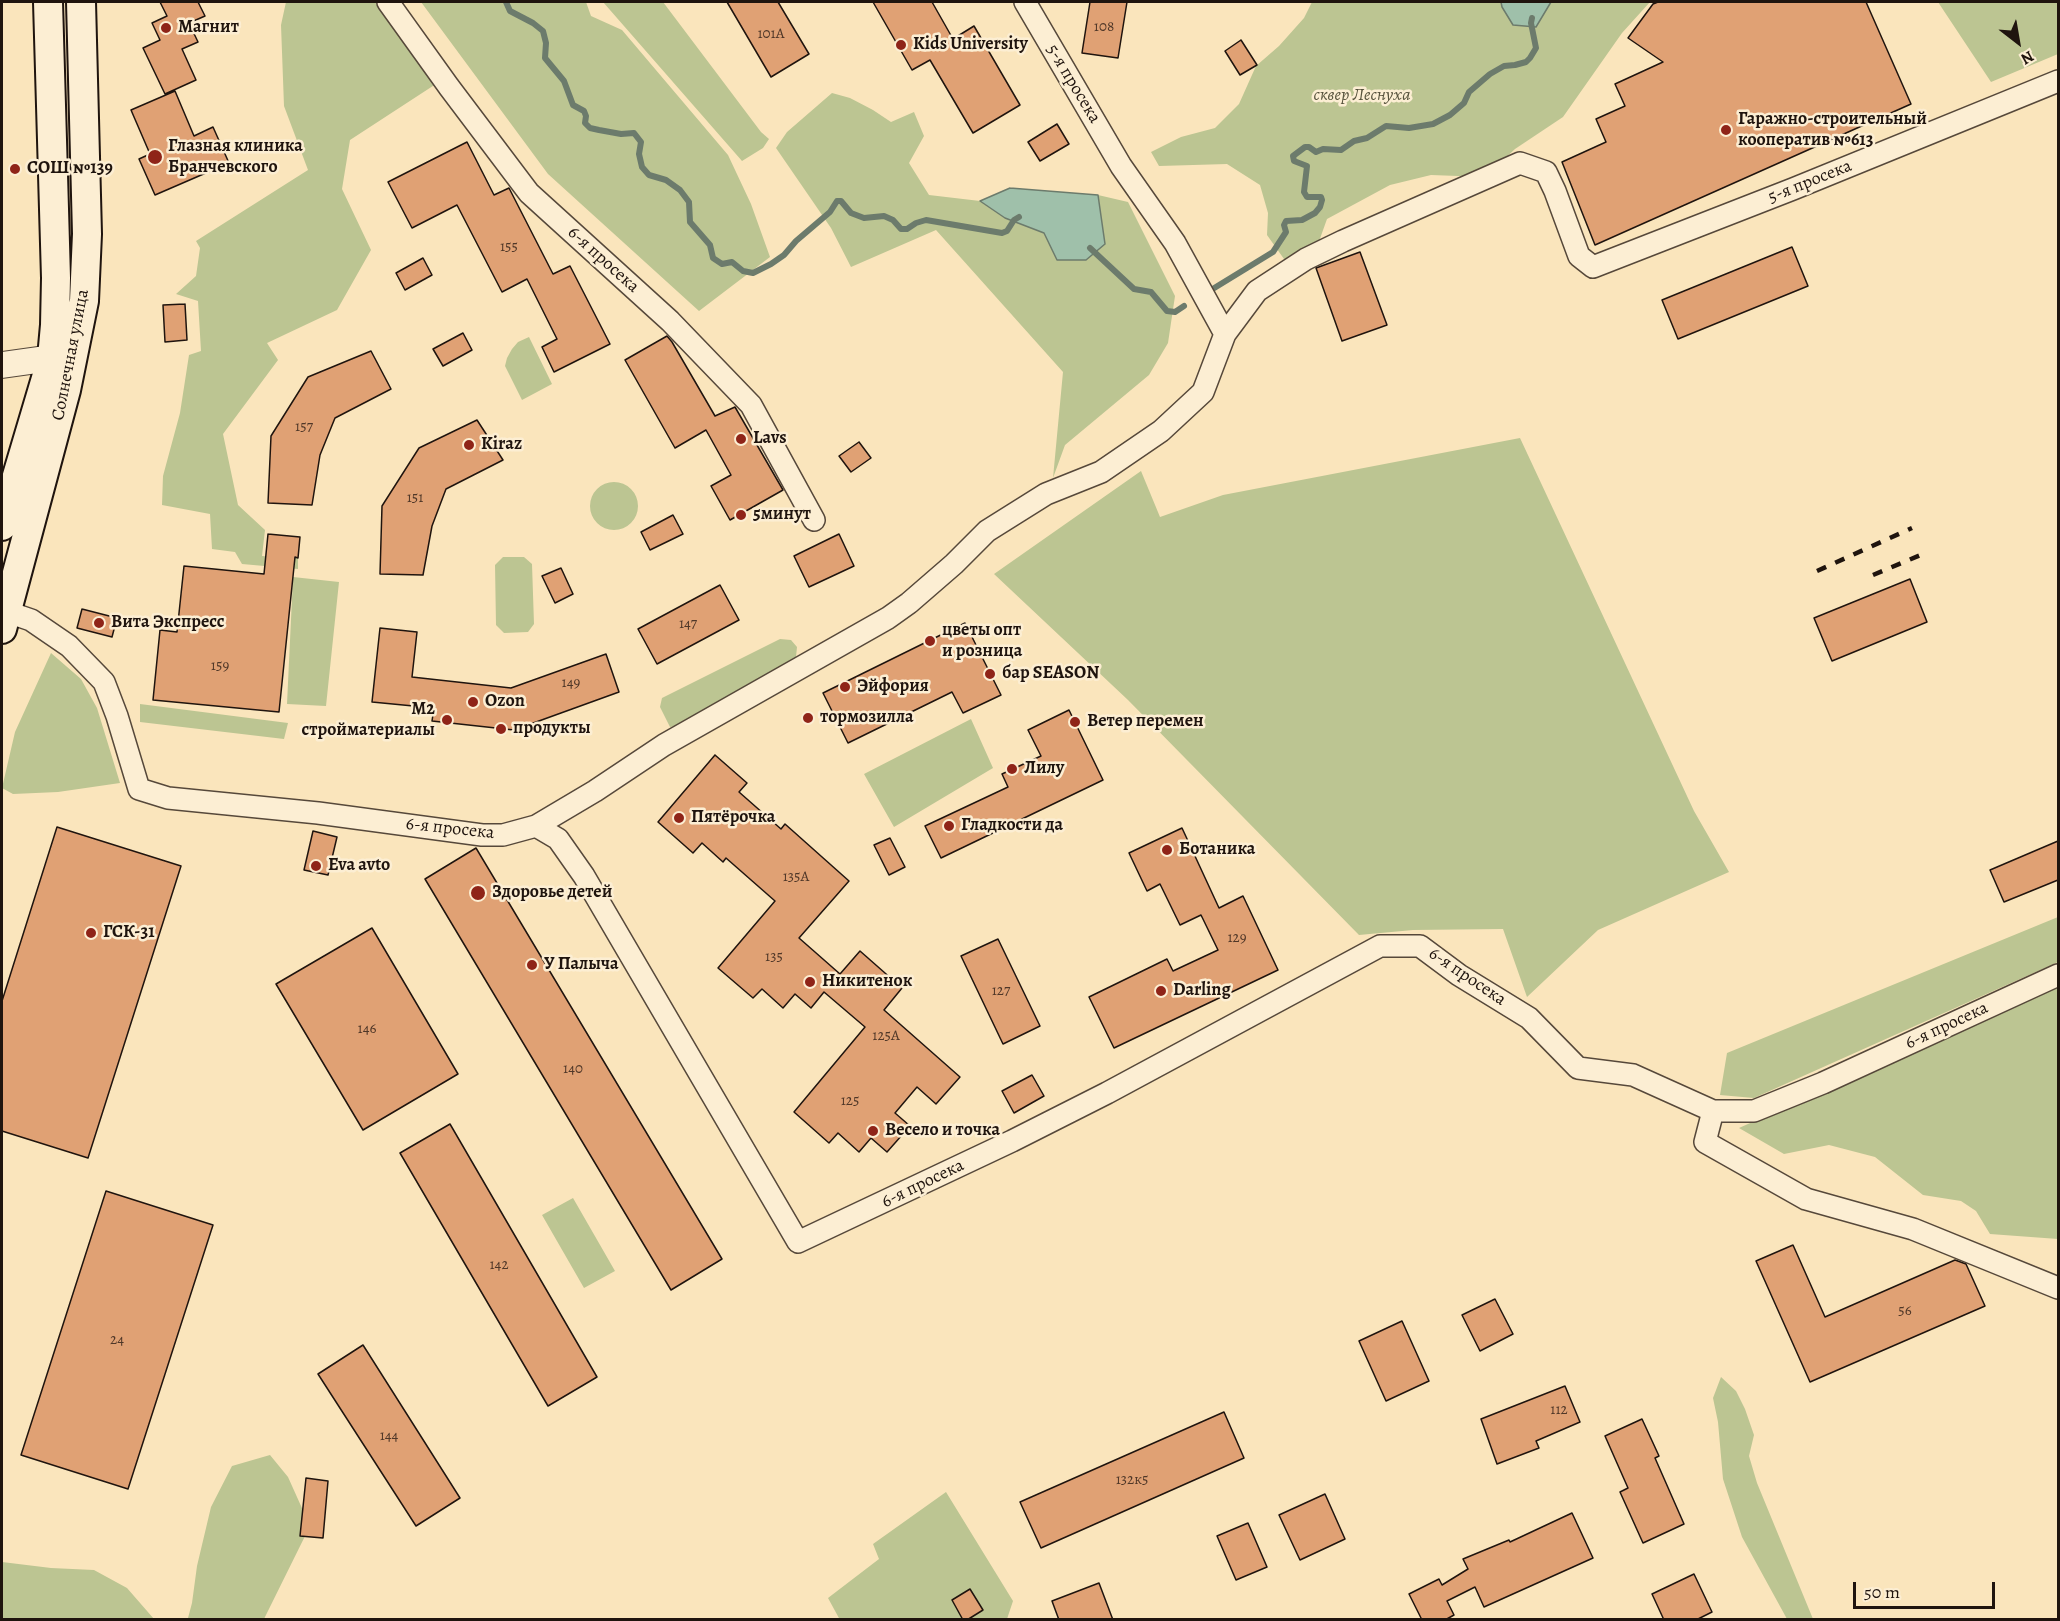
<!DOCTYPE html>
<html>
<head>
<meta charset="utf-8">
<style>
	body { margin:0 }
	#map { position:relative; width:2060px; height:1621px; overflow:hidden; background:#fae5bc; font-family:Alegreya,serif }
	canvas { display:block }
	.frame { position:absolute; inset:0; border:3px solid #1f140e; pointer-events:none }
	.north { position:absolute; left:1988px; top:12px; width:60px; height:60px; -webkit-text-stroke:4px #fceed3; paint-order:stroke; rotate:149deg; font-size:16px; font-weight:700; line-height:24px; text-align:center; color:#1f140e }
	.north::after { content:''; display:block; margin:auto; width:21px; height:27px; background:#1f140e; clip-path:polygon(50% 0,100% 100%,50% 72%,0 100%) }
	.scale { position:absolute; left:1853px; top:1582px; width:142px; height:27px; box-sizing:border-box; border:3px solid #1f140e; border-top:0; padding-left:8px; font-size:18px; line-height:21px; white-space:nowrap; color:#1f140e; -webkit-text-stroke:4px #fceed3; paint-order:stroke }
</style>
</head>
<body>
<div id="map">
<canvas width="2060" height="1621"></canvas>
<div class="frame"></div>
<div class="north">N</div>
<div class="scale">50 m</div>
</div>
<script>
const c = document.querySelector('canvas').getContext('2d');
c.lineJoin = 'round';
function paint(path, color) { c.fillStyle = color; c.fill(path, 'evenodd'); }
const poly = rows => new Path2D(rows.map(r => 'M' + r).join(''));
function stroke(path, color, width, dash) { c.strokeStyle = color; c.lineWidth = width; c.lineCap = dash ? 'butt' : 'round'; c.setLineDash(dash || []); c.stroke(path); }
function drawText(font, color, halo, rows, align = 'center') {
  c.font = font + ' Alegreya,serif'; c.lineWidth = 5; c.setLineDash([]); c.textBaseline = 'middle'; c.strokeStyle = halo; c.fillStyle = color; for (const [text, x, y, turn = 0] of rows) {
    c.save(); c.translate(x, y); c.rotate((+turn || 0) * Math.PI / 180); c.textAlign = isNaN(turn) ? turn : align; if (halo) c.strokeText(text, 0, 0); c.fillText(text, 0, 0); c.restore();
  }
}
paint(poly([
	[286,2,382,2,439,82,350,140,342,189,371,250,337,310,267,343,278,360,223,434,238,505,265,530,262,556,298,558,298,569,242,564,235,552,212,549,210,514,162,505,163,476,180,413,189,355,201,351,198,301,176,294,196,276,200,248,196,241,308,170,284,106,281,25],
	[421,2,586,2,591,16,622,30,728,155,751,204,770,257,699,311,548,174],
	[603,2,663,2,761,132,769,139,763,148,742,161],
	[1312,2,1650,2,1622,33,1563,117,1515,149,1485,177,1431,175,1390,185,1327,219,1317,247,1289,266,1267,235,1268,213,1260,185,1227,164,1159,166,1151,152,1181,137,1215,128,1239,104,1256,66,1279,46,1304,18],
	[1938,2,2058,2,2058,54,1991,82],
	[832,93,850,98,873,110,891,122,914,112,924,136,909,163,929,195,980,201,1005,218,1044,233,1105,244,1098,195,1128,202,1175,296,1168,343,1149,375,1065,445,1053,478,1063,372,936,230,851,267,831,228,776,148,787,132],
	[529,337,552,384,522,400,505,366,507,358,512,349,518,342],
	[1520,438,1694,811,1729,872,1598,930,1527,997,1503,929,1413,930,1359,935,1128,700,994,574,1141,471,1160,517,1223,495],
	'590 506a24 24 0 1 1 48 0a24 24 0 1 1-48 0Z',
	[503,557,524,557,532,564,534,624,528,632,504,633,496,625,495,565],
	[293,577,339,582,326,706,287,704],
	[780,639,791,640,797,647,796,657,682,725,670,727,660,707,662,698],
	[51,653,81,679,97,708,120,783,58,792,13,794,2,788,15,732],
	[140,704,288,723,284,739,140,722],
	[971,719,993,768,894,827,864,774],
	[2058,917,2058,962,1754,1098,1720,1095,1727,1053],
	[2058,986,2058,1239,1990,1234,1976,1211,1961,1201,1923,1195,1875,1157,1829,1145,1784,1154,1739,1128],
	[573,1198,615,1271,584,1288,542,1215],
	[1721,1377,1736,1391,1745,1409,1754,1435,1749,1456,1757,1483,1813,1619,1787,1619,1742,1537,1723,1479,1718,1422,1713,1398],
	[270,1455,288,1477,310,1526,264,1619,189,1620,188,1618,192,1603,197,1566,211,1507,232,1466],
	[946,1492,1013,1601,1007,1619,840,1620,828,1598,879,1559,873,1544],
	[2,1562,51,1568,94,1570,127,1588,154,1619,2,1619]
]), '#bcc592');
const water = poly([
	[1501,2,1551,2,1536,27,1513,25,1502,7,1501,2],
	[1010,188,1098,195,1105,244,1086,260,1057,260,1044,233,1005,218,980,201,1010,188]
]);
paint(water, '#9fc0aa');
stroke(water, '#6c7b6c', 1.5);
stroke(poly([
	[506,2,510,11,533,23,543,31,546,43,545,58,564,81,573,105,584,111,586,116,585,123,590,128,599,130,621,134,634,133,641,142,639,154,642,167,649,175,666,180,680,190,689,202,690,222,710,245,713,258,722,264,732,262,743,271,753,273,771,264,784,255,796,241,830,212,837,201,841,201,851,213,864,218,884,216,893,220,901,229,907,229,916,223,926,220,1002,233,1007,231,1014,220,1019,217],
	[1090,248,1134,289,1151,292,1167,311,1175,312,1184,306],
	[1211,290,1273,252,1286,232,1284,225,1286,221,1302,220,1315,213,1320,207,1322,200,1321,197,1307,197,1304,192,1307,166,1294,161,1293,156,1305,147,1309,147,1316,152,1323,149,1341,150,1354,141,1367,138,1386,126,1409,128,1433,124,1450,115,1464,103,1469,92,1490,74,1504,66,1515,65,1526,62,1530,58,1536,48,1531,23,1532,18]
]), '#6c7b6c', 6);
const building = poly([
	[160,2,198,2,205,16,189,23,198,42,182,49,196,80,165,94,143,48,160,40,152,23,167,16,160,2],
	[727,2,778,2,809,54,771,77,727,2],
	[873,2,932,2,953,39,974,26,1020,105,973,133,930,60,912,70,873,2],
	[1090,2,1127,2,1118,58,1082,53,1090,2],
	[1658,2,1866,2,1911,104,1595,245,1562,162,1606,142,1596,119,1625,106,1615,84,1663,62,1628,38,1653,4,1658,2],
	[1241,40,1257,65,1240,75,1225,51,1241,40],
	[175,91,194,136,213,127,229,163,155,195,139,159,150,154,131,110,175,91],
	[1057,124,1069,144,1040,161,1028,142,1057,124],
	[467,142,494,195,509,188,553,274,570,266,610,344,554,372,542,347,557,339,527,279,502,292,457,205,412,228,388,182,467,142],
	[1792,247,1808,286,1678,339,1662,300,1792,247],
	[1360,252,1387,325,1342,341,1316,268,1360,252],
	[423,258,432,275,405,290,396,273,423,258],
	[185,304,187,340,165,342,163,305,185,304],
	[463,333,472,350,443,366,433,349,463,333],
	[667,336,672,342,715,416,735,407,783,490,730,520,711,486,731,475,706,430,675,448,625,360,667,336],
	[371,351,391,389,335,418,320,455,312,505,268,503,271,436,308,377,371,351],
	[477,420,503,460,446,489,432,526,423,575,380,574,382,506,419,448,477,420],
	[859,442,871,458,851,472,839,456,859,442],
	[673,515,683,534,650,550,641,532,673,515],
	[268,534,300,537,298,558,295,557,279,712,153,700,160,630,177,632,184,566,264,574,268,534],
	[839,534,854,566,809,587,794,556,839,534],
	[561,568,573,594,555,603,542,576,561,568],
	[1910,579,1927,622,1832,661,1814,618,1910,579],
	[720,585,739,620,657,664,638,629,720,585],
	[82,609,117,618,112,637,77,628,82,609],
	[965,623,1001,695,963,713,952,692,848,743,823,693,965,623],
	[380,628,417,632,412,677,511,688,606,654,619,692,514,730,432,721,434,708,372,702,380,628],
	[1069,710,1103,780,941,858,925,826,1008,787,1002,774,1041,756,1028,730,1069,710],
	[715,755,747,783,739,792,781,829,785,824,849,881,799,938,840,974,860,951,902,988,884,1010,960,1077,936,1104,917,1087,895,1113,910,1126,887,1152,871,1138,859,1152,838,1133,829,1143,794,1112,865,1027,824,992,811,1008,795,994,783,1008,762,989,753,998,718,968,775,901,726,858,723,862,702,843,693,853,658,822,715,755],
	[57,827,181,866,88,1158,2,1131,2,1001,57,827],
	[1182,828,1219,908,1243,896,1278,970,1114,1048,1089,997,1167,959,1173,971,1218,950,1201,915,1180,925,1160,884,1147,891,1129,853,1182,828],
	[313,831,337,837,328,875,304,870,313,831],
	[890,838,905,867,889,875,874,845,890,838],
	[2058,841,2058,880,2004,902,1990,870,2058,841],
	[476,848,722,1259,671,1290,425,879,476,848],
	[372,928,458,1074,363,1130,276,984,372,928],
	[998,939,1040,1026,1003,1044,961,956,998,939],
	[1032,1075,1044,1096,1014,1113,1002,1091,1032,1075],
	[450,1124,597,1377,548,1406,400,1153,450,1124],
	[106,1191,213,1225,128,1489,21,1455,106,1191],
	[1793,1245,1825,1317,1955,1260,1966,1264,1985,1306,1810,1382,1756,1261,1793,1245],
	[1495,1299,1513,1334,1480,1351,1462,1315,1495,1299],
	[1402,1321,1429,1381,1386,1401,1359,1341,1402,1321],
	[363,1345,460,1498,416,1526,318,1374,363,1345],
	[1565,1386,1580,1422,1536,1441,1539,1448,1497,1464,1481,1419,1565,1386],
	[1224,1412,1244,1458,1041,1548,1020,1502,1224,1412],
	[1642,1419,1659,1456,1655,1458,1684,1524,1643,1543,1620,1492,1628,1488,1605,1436,1642,1419],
	[306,1478,328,1481,323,1538,300,1536,306,1478],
	[1325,1494,1345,1539,1300,1560,1279,1515,1325,1494],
	[1572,1513,1593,1558,1484,1607,1475,1587,1447,1601,1454,1615,1445,1620,1422,1620,1409,1594,1439,1579,1442,1585,1468,1569,1463,1559,1509,1540,1510,1542,1572,1513],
	[1248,1523,1267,1567,1236,1580,1217,1536,1248,1523],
	[1694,1574,1712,1612,1696,1620,1664,1620,1652,1594,1694,1574],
	[1099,1583,1113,1620,1059,1620,1052,1601,1099,1583],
	[970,1589,983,1610,967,1620,963,1620,952,1600,970,1589]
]);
paint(building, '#e0a174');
stroke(building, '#1f140e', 1.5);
const minor = poly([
	[388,2,449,87,529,193,670,321,751,405,814,520],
	[1025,2,1121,166,1175,243,1225,334],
	[2,610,31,620,69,646,104,682,117,716,139,789,168,798,318,813,482,835,503,835,536,826,558,839,584,876,798,1242,1012,1141,1107,1093,1380,946,1420,946,1459,975,1529,1018,1578,1068,1633,1075,1713,1111,1754,1111,1823,1083,2058,975],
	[536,826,595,791,664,745,888,618,909,603,954,564,987,531,1046,494,1101,472,1161,431,1203,392,1225,334,1257,291,1306,259,1343,241,1520,163,1546,172,1555,191,1579,256,1593,267,1793,189,2058,81],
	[1713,1111,1705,1142,1806,1199,1913,1229,2058,1288]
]);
const tertiary = poly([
	[2,365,52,358]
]);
const secondary = poly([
	[2,526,52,358,55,325,56,278,48,2],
	[2,629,66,390,84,301,87,234,81,2]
]);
stroke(minor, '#56483a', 24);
stroke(tertiary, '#56483a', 28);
stroke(secondary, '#1f140e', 32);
stroke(minor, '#fceed3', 21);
stroke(tertiary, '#fceed3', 26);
stroke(secondary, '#fceed3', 28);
stroke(poly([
	[1817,571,1912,528],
	[1873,575,1923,554]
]), '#1f140e', 4.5, [10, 10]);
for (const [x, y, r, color] of [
	[166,28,6,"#8f2418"],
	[901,45,6,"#8f2418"],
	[1726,130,6,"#8f2418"],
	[155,157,8,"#8f2418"],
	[15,169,6,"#8f2418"],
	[741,439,6,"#8f2418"],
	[469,445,6,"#8f2418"],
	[741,515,6,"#8f2418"],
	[99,623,6,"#8f2418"],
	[930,641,6,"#8f2418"],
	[990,674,6,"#8f2418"],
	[845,687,6,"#8f2418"],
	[473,702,6,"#8f2418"],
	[808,718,6,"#8f2418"],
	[447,720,6,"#8f2418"],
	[1075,722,6,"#8f2418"],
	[501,729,6,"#8f2418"],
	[1012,769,6,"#8f2418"],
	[679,818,6,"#8f2418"],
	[949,826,6,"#8f2418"],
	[1167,850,6,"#8f2418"],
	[316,866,6,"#8f2418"],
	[478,893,8,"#8f2418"],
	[91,933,6,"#8f2418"],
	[532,965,6,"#8f2418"],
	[810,982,6,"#8f2418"],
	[1161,991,6,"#8f2418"],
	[873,1131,6,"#8f2418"]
]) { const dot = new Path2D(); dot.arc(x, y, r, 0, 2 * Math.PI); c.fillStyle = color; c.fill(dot); stroke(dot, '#fceed3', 2); }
drawText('15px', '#4f3728', null, [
	["108",1104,27],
	["101А",771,34],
	["155",509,247],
	["157",304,427],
	["151",415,498],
	["147",688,624],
	["159",220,666],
	["149",571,683],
	["135А",796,877],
	["129",1237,938],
	["135",774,957],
	["127",1001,991],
	["146",367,1029],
	["125А",886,1036],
	["140",573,1069],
	["125",850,1101],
	["142",499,1265],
	["56",1905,1311],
	["24",117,1340],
	["112",1559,1410],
	["144",389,1436],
	["132к5",1132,1480]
]);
drawText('bold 18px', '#1f140e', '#fceed3', [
	["Магнит",178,28],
	["Kids University",913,45],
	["Гаражно-строительный",1738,120],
	["кооператив №613",1738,141],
	["Глазная клиника",168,147],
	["Бранчевского",168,168],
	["СОШ №139",27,169],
	["Lavs",753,439],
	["Kiraz",481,445],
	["5минут",753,515],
	["Вита Экспресс",111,623],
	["цветы опт",942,631],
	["и розница",942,652],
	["бар SEASON",1002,674],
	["Эйфория",857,687],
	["Ozon",485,702],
	["М2",435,710,"right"],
	["стройматериалы",435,731,"right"],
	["тормозилла",820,718],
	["Ветер перемен",1087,722],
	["продукты",513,729],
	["Лилу",1024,769],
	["Пятёрочка",691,818],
	["Гладкости да",961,826],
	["Ботаника",1179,850],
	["Eva avto",328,866],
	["Здоровье детей",492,893],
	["ГСК-31",103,933],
	["У Палыча",544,965],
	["Никитенок",822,982],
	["Darling",1173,991],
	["Весело и точка",885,1131]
], 'left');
drawText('18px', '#1f140e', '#fceed3', [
	["5-я просека",1073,84,59],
	["5-я просека",1810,182,-22],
	["6-я просека",603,260,42],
	["Солнечная улица",71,355,-79],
	["6-я просека",450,829,6],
	["6-я просека",1467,977,34],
	["6-я просека",1947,1026,-25],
	["6-я просека",923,1184,-26]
]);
drawText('italic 18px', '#56523c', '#fceed3', [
	["сквер Леснуха",1362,96]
]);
</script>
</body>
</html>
